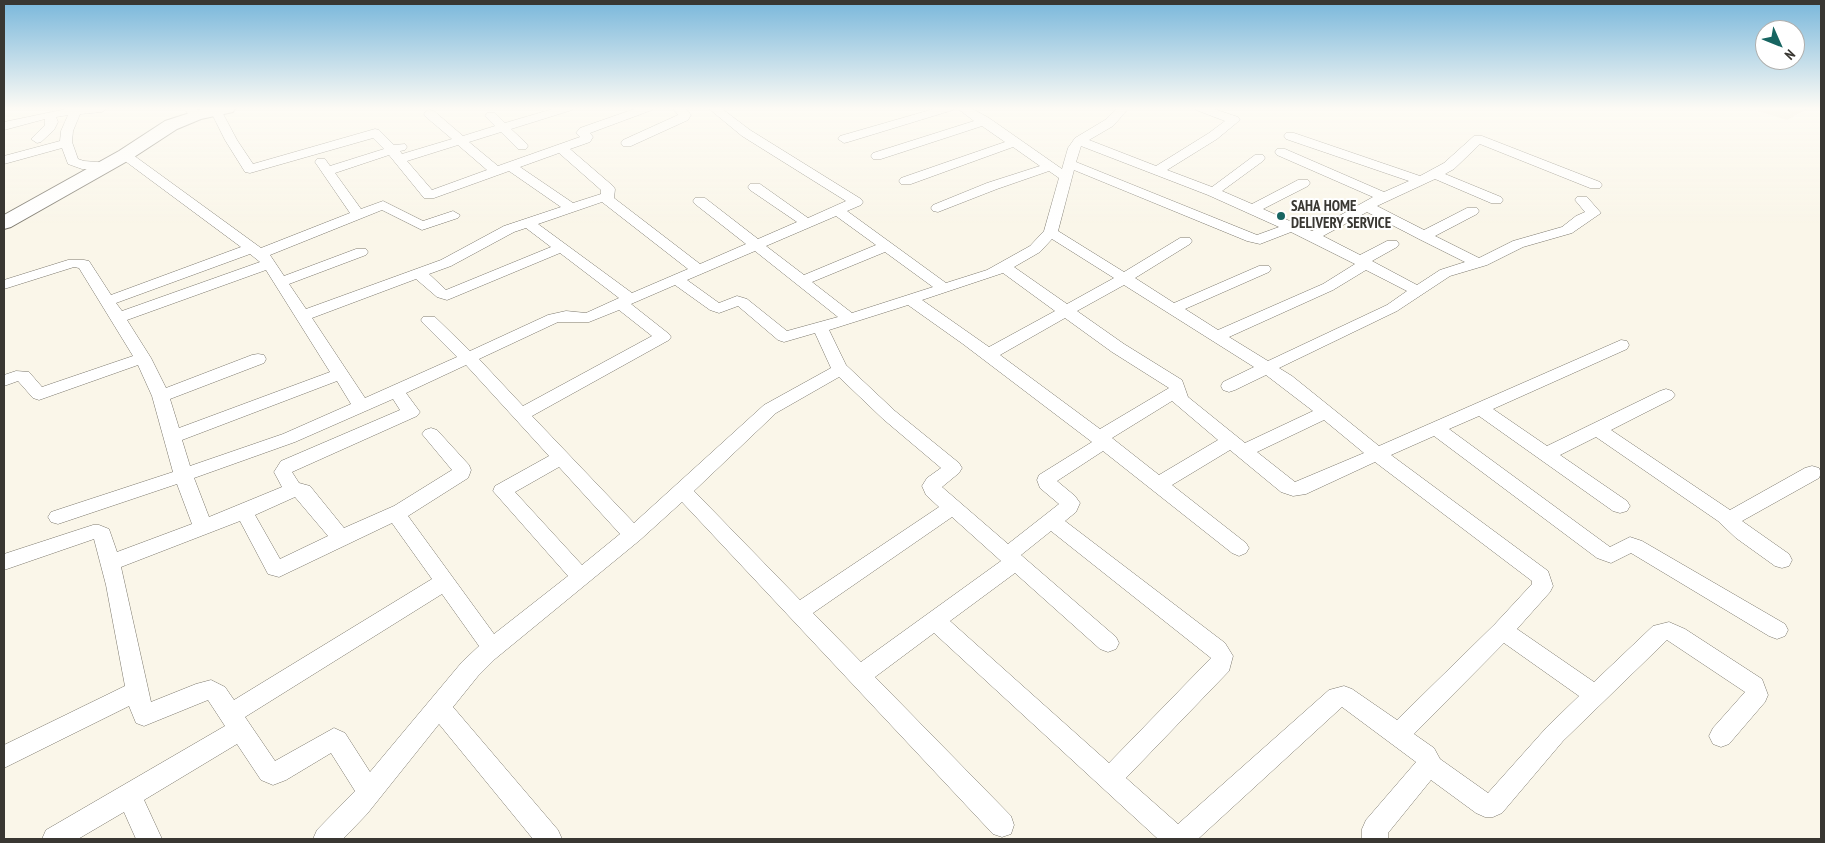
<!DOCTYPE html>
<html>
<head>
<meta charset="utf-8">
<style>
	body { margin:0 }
	#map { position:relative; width:1825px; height:843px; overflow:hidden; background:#faf6e9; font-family:"PT Sans Narrow",sans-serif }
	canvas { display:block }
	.frame { position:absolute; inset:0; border:5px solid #393732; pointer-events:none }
	.north { position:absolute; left:1755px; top:20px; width:50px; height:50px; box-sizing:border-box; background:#fff; border:1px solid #b0afad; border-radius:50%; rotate:134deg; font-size:14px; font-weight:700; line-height:20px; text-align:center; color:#393732 }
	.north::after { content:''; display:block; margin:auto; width:18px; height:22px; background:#176561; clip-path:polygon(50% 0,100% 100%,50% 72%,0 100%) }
</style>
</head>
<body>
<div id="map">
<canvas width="1825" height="843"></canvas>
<div class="frame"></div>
<div class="north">N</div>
</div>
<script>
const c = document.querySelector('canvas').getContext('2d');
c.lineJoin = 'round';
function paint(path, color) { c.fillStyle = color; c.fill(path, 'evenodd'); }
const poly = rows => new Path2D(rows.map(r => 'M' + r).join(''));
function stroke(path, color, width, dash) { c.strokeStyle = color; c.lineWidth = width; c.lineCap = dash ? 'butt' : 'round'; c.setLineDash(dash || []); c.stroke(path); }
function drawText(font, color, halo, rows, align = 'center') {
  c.font = font + ' "PT Sans Narrow",sans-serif'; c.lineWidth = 4; c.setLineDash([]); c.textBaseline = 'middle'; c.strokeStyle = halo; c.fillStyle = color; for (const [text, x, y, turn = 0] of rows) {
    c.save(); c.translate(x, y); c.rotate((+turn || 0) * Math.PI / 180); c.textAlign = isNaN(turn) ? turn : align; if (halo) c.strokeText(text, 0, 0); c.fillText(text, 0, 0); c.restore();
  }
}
paint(poly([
	[1748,108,1809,108,1787,120]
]), '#f1ead6');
const street = poly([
	[71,108,108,108,102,112,80,114,73,131,72,142,78,159,84,161,110,163,111,166,110,169,82,169,68,164,62,148,4,164,4,156,60,141,61,131,68,115,56,117,58,122,54,130,41,142,37,143,31,139,45,125,45,119,4,130,4,122,71,108],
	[183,108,196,108,202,115,196,119,192,118,183,108],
	[212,108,220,108,237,140,253,164,375,129,379,130,394,145,405,144,407,147,405,150,400,151,402,154,452,139,426,117,424,114,426,111,430,110,434,111,463,136,495,126,485,116,487,113,495,113,505,123,556,108,574,108,572,110,511,129,526,143,528,146,526,149,518,149,501,132,469,142,498,166,580,137,576,133,580,128,637,108,654,108,652,110,590,133,593,137,590,142,570,149,613,186,615,189,614,198,700,264,746,244,695,204,693,201,695,198,705,198,758,239,797,222,750,190,748,187,750,184,760,184,808,218,846,201,742,136,708,108,721,108,750,130,861,199,863,202,861,205,847,211,946,283,987,270,1030,246,1044,231,1059,178,1049,171,997,189,938,212,933,211,931,208,933,205,987,183,1040,166,1013,147,911,184,901,184,899,181,901,178,1005,142,982,126,881,159,873,159,871,156,873,153,974,121,957,108,971,108,989,118,1062,169,1068,148,1075,138,1105,120,1117,108,1129,108,1113,126,1089,140,1156,166,1209,133,1225,121,1196,110,1194,108,1211,108,1238,117,1240,120,1217,139,1167,170,1212,187,1255,155,1263,155,1265,158,1263,161,1222,191,1252,204,1298,180,1308,180,1310,183,1308,186,1263,209,1312,231,1373,197,1277,155,1275,152,1277,149,1285,149,1384,192,1409,181,1286,139,1284,136,1286,133,1294,133,1420,176,1444,163,1474,136,1482,136,1600,182,1602,185,1600,188,1590,188,1480,144,1454,169,1445,174,1501,197,1503,200,1501,203,1491,203,1435,179,1377,206,1424,230,1467,208,1477,208,1479,211,1477,214,1435,236,1479,258,1513,241,1562,227,1576,216,1585,212,1575,200,1577,197,1587,197,1601,213,1572,233,1523,247,1487,265,1450,276,1397,311,1279,368,1292,376,1379,446,1621,340,1627,341,1629,345,1627,349,1493,409,1547,446,1660,391,1666,389,1672,391,1675,395,1672,399,1611,430,1730,510,1805,468,1812,466,1819,468,1821,473,1819,478,1742,521,1789,554,1792,560,1789,566,1782,568,1775,566,1736,538,1718,521,1596,437,1560,455,1627,501,1630,506,1627,511,1620,513,1613,511,1479,416,1449,429,1610,547,1630,537,1642,541,1785,624,1788,630,1785,636,1777,639,1769,636,1631,553,1611,563,1597,558,1434,436,1391,455,1548,571,1553,586,1550,592,1517,629,1594,682,1653,626,1669,622,1685,629,1762,679,1768,695,1765,702,1729,744,1721,747,1713,744,1709,736,1713,728,1745,692,1667,640,1563,741,1502,813,1493,817,1485,817,1476,813,1431,780,1388,833,1388,839,1362,839,1362,829,1366,820,1416,762,1342,707,1198,839,1158,839,934,633,875,677,1011,816,1014,825,1011,834,1002,837,993,834,682,502,640,540,495,659,478,676,453,707,558,830,562,839,533,839,439,724,367,814,343,839,313,839,317,830,355,791,331,753,286,780,273,785,261,780,237,744,144,800,162,839,136,839,124,812,78,839,42,839,46,830,225,726,208,700,144,726,136,723,129,706,4,768,4,745,125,686,106,585,94,539,4,570,4,554,93,525,99,525,109,529,117,552,192,524,177,484,58,524,51,522,48,517,51,512,173,472,152,396,138,365,39,400,33,398,18,381,4,386,4,375,16,371,29,372,42,387,133,356,79,268,74,267,4,289,4,280,68,260,84,260,89,261,111,295,241,247,121,158,119,155,121,152,129,152,261,248,350,213,315,162,317,159,325,159,330,166,384,149,373,138,250,173,245,172,225,140,210,110,212,108],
	[458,145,487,170,432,190,407,161,458,145],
	[1081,146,1208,195,1279,227,1257,235,1076,162,1081,146],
	[559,153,601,190,601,194,573,203,520,167,559,153],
	[389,155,424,198,434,198,509,171,561,207,504,226,441,260,306,309,289,284,366,255,368,252,366,249,356,249,284,276,270,255,382,210,422,230,458,218,460,215,453,211,423,221,383,201,361,209,335,173,389,155],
	[1074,170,1247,241,1260,244,1291,232,1355,264,1323,284,1218,330,1185,309,1269,272,1271,269,1269,266,1259,266,1174,303,1135,278,1190,244,1192,241,1190,238,1180,238,1124,272,1058,231,1074,170],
	[602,202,688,269,632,293,538,224,602,202],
	[1367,212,1419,239,1465,262,1440,270,1417,285,1372,261,1397,247,1399,244,1397,241,1387,241,1360,255,1323,236,1367,212],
	[836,216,876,245,804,275,766,246,836,216],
	[526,228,551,247,446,290,429,274,451,266,514,232,526,228],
	[1052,239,1114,278,1067,304,1014,267,1040,252,1052,239],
	[755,251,838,317,787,331,747,299,737,296,719,303,687,280,755,251],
	[885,252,933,287,852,313,812,282,885,252],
	[560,253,619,298,586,313,566,311,548,315,470,351,435,317,423,317,421,320,423,323,457,357,365,398,312,318,416,279,437,297,447,300,452,298,560,253],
	[250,254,260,262,122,311,116,303,250,254],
	[266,270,330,372,179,428,170,399,264,363,266,359,264,355,258,354,252,355,166,388,151,358,127,320,266,270],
	[1366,270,1407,291,1387,305,1268,361,1229,337,1333,290,1366,270],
	[1003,273,1055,311,989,347,922,300,1003,273],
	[675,285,710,310,719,313,738,306,778,340,784,342,815,333,831,368,764,405,634,523,532,416,669,340,671,337,669,334,631,304,675,285],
	[1124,285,1254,367,1223,382,1221,386,1223,390,1229,392,1235,390,1266,375,1313,411,1245,443,1188,397,1182,380,1124,344,1077,311,1124,285],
	[908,305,963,344,1092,442,1039,475,1037,480,1040,488,1059,504,1008,544,942,487,959,473,962,468,959,463,895,411,846,365,829,330,908,305],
	[619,310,652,336,523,406,479,359,558,322,589,322,619,310],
	[1065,318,1112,352,1169,388,1100,429,1000,355,1065,318],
	[466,365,549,456,495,486,493,491,568,576,494,634,408,516,468,478,470,473,471,470,469,465,437,430,431,428,425,430,422,434,452,470,394,506,344,528,310,486,299,483,292,472,417,416,420,412,406,393,466,365],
	[839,377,883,419,941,468,927,478,922,486,926,495,939,507,800,600,694,491,776,413,839,377],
	[337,381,351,404,283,434,190,466,182,440,337,381],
	[393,399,400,410,281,461,274,472,282,487,209,517,194,478,295,442,393,399],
	[1172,401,1218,440,1159,475,1112,438,1172,401],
	[1324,420,1364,453,1295,482,1257,452,1324,420],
	[1230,450,1281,492,1293,496,1306,494,1375,462,1532,581,1532,584,1495,624,1397,720,1352,689,1344,686,1329,690,1178,824,1126,778,1229,671,1233,656,1225,643,1065,521,1076,512,1080,503,1075,496,1057,481,1103,451,1232,553,1239,556,1246,553,1249,548,1246,543,1172,485,1230,450],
	[559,467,620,534,582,565,515,492,559,467],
	[295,497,328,536,280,559,255,515,295,497],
	[952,517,1001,561,861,662,813,613,952,517],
	[240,521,268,574,279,577,392,523,432,579,234,700,225,687,211,680,196,684,151,702,121,567,240,521],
	[1051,531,1211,658,1109,763,950,621,1015,573,1100,649,1108,652,1116,649,1119,643,1116,637,1021,555,1051,531],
	[442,594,479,646,462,662,370,772,345,733,334,728,275,761,245,717,442,594],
	[1504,643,1579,696,1547,727,1488,793,1440,759,1434,748,1414,734,1504,643],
	[672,108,685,108,691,115,688,120,631,146,623,146,621,143,623,140,678,115,672,108],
	[937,108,955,108,953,110,848,142,844,143,838,139,840,136,937,108]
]);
const secondary = poly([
	[205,108,235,108,233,112,201,119,177,129,131,159,11,227,4,229,4,215,119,151,165,121,205,108]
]);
stroke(street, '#7b776c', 1);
stroke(secondary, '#7b776c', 2);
paint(street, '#fff');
paint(secondary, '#fff');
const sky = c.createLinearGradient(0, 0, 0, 226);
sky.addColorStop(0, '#79b7db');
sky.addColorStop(0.48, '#fdfbf5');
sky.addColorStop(1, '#fdfbf500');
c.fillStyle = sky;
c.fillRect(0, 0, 1825, 226);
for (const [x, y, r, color] of [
	[1281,216,5,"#176561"]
]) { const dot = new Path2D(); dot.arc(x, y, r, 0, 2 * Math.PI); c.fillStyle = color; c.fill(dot); stroke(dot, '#fff', 2); }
drawText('bold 15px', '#393732', '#fff', [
	["SAHA HOME",1291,207],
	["DELIVERY SERVICE",1291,224]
], 'left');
</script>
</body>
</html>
